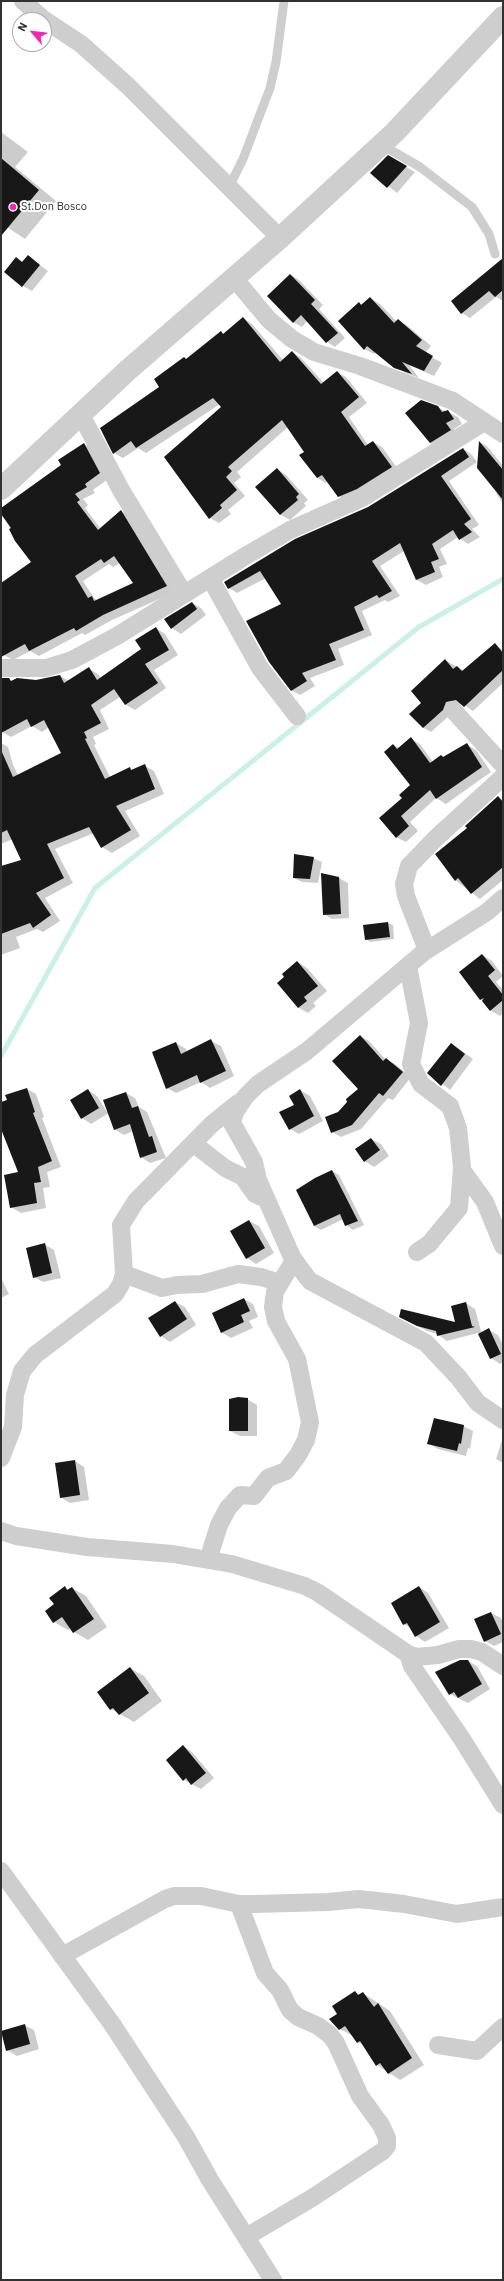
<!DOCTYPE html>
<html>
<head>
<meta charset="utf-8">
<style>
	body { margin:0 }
	#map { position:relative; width:504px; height:2281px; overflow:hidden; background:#fff; font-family:"IBM Plex Sans",sans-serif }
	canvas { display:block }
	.frame { position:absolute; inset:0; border:2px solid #313131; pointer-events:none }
	.north { position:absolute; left:12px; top:12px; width:40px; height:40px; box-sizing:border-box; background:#fff; border:1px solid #adadad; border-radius:50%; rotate:298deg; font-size:11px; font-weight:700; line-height:16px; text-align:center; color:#313131 }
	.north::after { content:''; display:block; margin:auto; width:14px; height:18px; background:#f527b1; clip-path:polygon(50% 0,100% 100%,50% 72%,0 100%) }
</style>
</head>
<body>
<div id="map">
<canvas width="504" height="2281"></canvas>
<div class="frame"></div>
<div class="north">N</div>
</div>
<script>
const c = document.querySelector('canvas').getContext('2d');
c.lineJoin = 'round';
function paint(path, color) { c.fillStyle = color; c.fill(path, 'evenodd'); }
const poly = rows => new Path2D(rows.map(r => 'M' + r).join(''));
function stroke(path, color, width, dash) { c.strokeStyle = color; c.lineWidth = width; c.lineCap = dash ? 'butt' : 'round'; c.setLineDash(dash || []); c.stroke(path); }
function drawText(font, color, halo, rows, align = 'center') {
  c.font = font + ' "IBM Plex Sans",sans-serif'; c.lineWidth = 4; c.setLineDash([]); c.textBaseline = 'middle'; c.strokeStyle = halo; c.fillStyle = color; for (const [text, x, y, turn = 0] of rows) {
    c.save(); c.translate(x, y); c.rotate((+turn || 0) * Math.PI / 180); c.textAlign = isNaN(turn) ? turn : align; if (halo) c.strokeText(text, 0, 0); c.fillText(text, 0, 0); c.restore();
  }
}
paint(poly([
	[1,132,28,152,15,167,56,201,25,239,1,223],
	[388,157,415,172,397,193,372,173],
	[28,256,48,271,32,291,23,286,16,259,23,262],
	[503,263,503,301,496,297,470,318,462,313,452,301],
	[291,275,299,280,323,305,319,309,345,338,335,347,327,342,307,321,302,327,293,322],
	[370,298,380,304,397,322,398,320,408,326,431,346,425,353,442,363,434,376,409,365,419,378,405,373,376,352,374,354,364,349,359,303,363,305],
	[243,318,252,324,283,360,292,352,301,358,324,383,337,372,346,377,367,403,349,417,368,445,373,442,382,447,400,472,348,502,339,496,328,482,326,483,317,478,306,452,288,427,237,472,241,477,234,483,245,496,228,510,231,514,219,523,210,518,222,407,220,404,146,453,138,448,123,458,114,453,161,387,187,360,221,332,224,334],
	[437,407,458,417,462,424,454,429,459,436,439,448,430,443],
	[480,442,488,447,503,466,503,477,478,467],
	[84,444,93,449,108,479,93,490,95,493,83,499,88,505,85,508,101,529,121,511,130,516,175,592,112,620,85,635,82,633,39,656,30,651,13,660,4,655,1,650,1,584,32,562,16,540,1,510,62,465],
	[120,563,135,584,97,600,94,598,83,581,109,564,113,567],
	[463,449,471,454,477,462,449,481,479,525,472,529,480,537,468,544,458,537,440,549,447,564,439,567,443,577,426,585,417,580,404,551,380,566,400,596,388,602,385,600,362,611,372,635,338,649,344,665,310,678,315,686,300,695,291,690,282,605,266,578,237,593,229,588,368,508],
	[277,469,286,475,308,500,304,503,306,506,290,520,281,515,257,487],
	[503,487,503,504,496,493],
	[192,603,201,608,206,615,181,634,172,628],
	[156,628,165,634,178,655,154,670,166,688,135,710,126,705,120,697,100,710,109,729,93,737,96,744,94,745,110,777,130,769,133,771,145,766,154,771,164,794,125,811,140,836,112,853,102,847,94,833,55,849,73,883,45,898,60,921,43,932,37,929,16,937,20,948,1,955,1,867,23,860,13,839,1,844,1,743,8,747,13,765,18,775,63,753,49,727,42,732,32,726,11,737,2,732,1,679,13,682,36,681,60,676,69,681,89,669,98,674,101,678,142,650],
	[495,645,503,650,503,683,473,711,463,704,454,706,451,714,431,732,424,728,411,714,423,703,445,660,464,671],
	[411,739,420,744,433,762,441,756,444,757,467,745,476,750,491,772,446,804,436,798,410,822,418,831,406,842,396,837,403,798,412,785,393,745,399,748],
	[498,797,503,800,503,880,480,899,455,880,468,828],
	[313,858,322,862,318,883,302,882,294,878],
	[339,878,348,883,349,918,332,919,324,914],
	[388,923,393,925,394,939,370,942,366,939],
	[482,955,492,961,503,976,496,982,503,990,503,1013,500,1016,490,1010,481,999],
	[298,962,307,968,327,991,313,1003,316,1006,308,1013,299,1008,278,983],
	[360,1036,369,1041,386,1060,395,1064,411,1077,393,1100,388,1098,361,1129,341,1137,332,1132,339,1113,359,1089],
	[211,1041,221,1046,234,1076,210,1088,201,1082,176,1093,167,1088,176,1043,186,1049,187,1052],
	[459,1049,473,1059,450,1090,429,1073],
	[27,1089,36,1094,44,1117,42,1118,61,1167,47,1172,50,1187,43,1188,46,1208,21,1213,11,1207,19,1173,1,1121,1,1103],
	[88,1090,97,1096,107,1112,126,1093,135,1098,139,1107,147,1112,166,1158,150,1163,141,1157,133,1131,124,1135,114,1129,109,1113,91,1124,82,1118],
	[300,1090,310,1096,323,1121,299,1134,290,1129],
	[371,1139,381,1144,389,1156,374,1167,365,1161],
	[332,1171,339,1175,364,1225,353,1230,346,1225,343,1219,321,1230,314,1226],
	[249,1221,259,1226,274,1253,256,1264,247,1258],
	[44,1244,54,1250,61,1278,43,1282,34,1277],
	[1,1278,9,1294,1,1298],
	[244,1299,253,1304,258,1317,249,1321,253,1328,231,1338,221,1332],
	[175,1302,185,1307,196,1325,170,1342,161,1336],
	[466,1303,475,1309,481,1331,483,1333,489,1330,498,1335,503,1345,503,1362,500,1364,491,1358,478,1333,447,1341,437,1334,427,1331,410,1322,457,1323],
	[247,1399,257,1405,257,1436,240,1436,230,1431],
	[463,1426,473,1431,470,1449,468,1448,466,1456,438,1449,429,1444],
	[502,1440,503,1440,503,1463,496,1459],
	[75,1461,84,1467,89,1500,70,1503,60,1497],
	[419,1587,428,1593,449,1628,425,1642,416,1636,411,1628,404,1624],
	[65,1588,69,1590,72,1588,86,1596,107,1627,88,1640,74,1632,71,1628,68,1630,54,1622,55,1605],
	[491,1613,501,1618,503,1624,503,1642,494,1646,485,1641],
	[468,1661,477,1666,490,1689,468,1703,450,1694,437,1672,452,1663],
	[130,1668,144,1676,162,1701,134,1722,111,1709],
	[183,1746,192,1752,214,1778,201,1789,184,1780],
	[355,1992,361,1995,363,1993,390,2011,424,2065,400,2080,377,2065,365,2046,358,2042,353,2036,340,2029,338,2014],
	[24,2025,34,2030,39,2049,17,2056,7,2050]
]), '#0003');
stroke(poly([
	[1,1056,95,888,419,627,503,579]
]), '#caf0e8', 5);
paint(poly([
	[388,155,407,166,387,188,370,173],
	[1,158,39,190,1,236],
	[28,255,40,265,22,287,4,272,16,257,22,262],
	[503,258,503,290,495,297,489,291,461,314,451,301],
	[290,274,315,300,311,304,338,333,326,343,301,315,293,323,267,296],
	[370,297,394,323,398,319,422,340,416,346,433,356,424,371,402,362,412,374,394,368,367,346,364,350,338,321,359,302,361,305],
	[243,317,280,362,292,351,321,384,337,371,359,397,341,412,365,446,373,441,392,467,357,489,338,497,322,475,317,478,299,455,304,452,282,420,228,467,232,471,226,477,237,490,220,505,222,508,209,519,164,457,221,407,213,398,136,448,131,441,113,454,100,428,159,387,154,379,184,357,186,359,221,331,223,334],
	[421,400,438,406,442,412,448,410,454,419,446,423,451,430,430,443,405,413],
	[479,441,503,470,503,500,477,468],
	[84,443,100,473,85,484,87,487,75,494,80,500,77,502,98,530,121,510,167,586,103,615,76,631,74,628,29,651,25,644,1,657,1,583,31,562,15,541,9,529,11,528,1,514,1,508,61,465,58,460],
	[114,556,133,583,94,601,92,596,88,598,75,576,101,559,104,563],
	[463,448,469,457,441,476,471,519,464,524,472,532,459,540,453,530,432,544,439,559,431,562,435,572,416,580,400,543,372,561,392,591,379,598,377,595,354,607,364,630,329,644,336,660,302,673,307,681,291,691,269,662,246,621,281,604,260,571,228,589,224,582,295,539,368,507],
	[277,468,299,494,296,497,298,500,280,515,255,487],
	[192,602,197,609,171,629,164,619],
	[156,627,169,650,145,664,158,683,125,705,114,689,91,705,101,723,84,732,87,738,85,739,105,779,130,767,131,770,145,764,155,789,116,806,131,830,101,848,89,827,47,844,64,878,36,893,51,915,33,928,30,923,1,934,1,866,21,860,7,830,1,833,1,750,13,777,61,753,44,720,31,727,27,719,1,733,1,678,9,678,11,681,17,678,36,680,60,675,64,683,89,667,97,680,141,649,135,640],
	[495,643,503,653,503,670,464,707,456,700,446,702,443,710,423,728,409,714,421,703,411,691,445,659,453,669,457,666,462,671],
	[411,737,430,763,441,755,443,757,467,743,482,767,436,799,430,790,401,816,409,826,396,838,379,818,402,798,399,795,410,785,384,752,393,744,397,749],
	[498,796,503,802,503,867,471,894,458,878,455,881,435,854,467,828,465,826],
	[294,854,314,857,310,879,293,878],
	[321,873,339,877,341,914,323,915],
	[388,922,390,937,365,940,363,925],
	[482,954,495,970,488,976,503,995,503,1000,490,1011,482,1001,484,998,480,1000,459,972],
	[297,961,318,986,304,997,307,1001,298,1008,277,983,284,977,282,974],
	[360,1035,383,1061,386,1058,403,1072,383,1096,379,1093,352,1125,331,1133,325,1117,338,1112,347,1102,346,1099,358,1089,332,1061],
	[211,1039,226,1071,200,1083,197,1075,166,1089,152,1052,176,1042,181,1054],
	[451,1043,465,1054,441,1086,427,1073],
	[27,1088,35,1112,33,1113,52,1161,38,1167,41,1182,34,1183,37,1203,10,1208,4,1175,18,1172,1,1129,1,1102,7,1100,5,1095],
	[88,1089,99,1108,81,1119,70,1100],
	[300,1089,314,1116,289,1130,279,1112,294,1105,289,1096],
	[126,1092,132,1108,138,1106,149,1137,152,1136,157,1152,140,1158,130,1124,114,1130,103,1100],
	[371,1138,380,1150,364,1162,355,1149],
	[332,1170,358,1221,345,1226,340,1214,314,1226,296,1190,315,1178],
	[249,1220,265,1248,246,1259,230,1231],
	[45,1243,52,1273,33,1278,26,1248],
	[244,1298,250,1311,241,1315,244,1322,221,1333,212,1313],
	[175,1301,187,1319,160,1337,148,1318],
	[466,1302,472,1326,475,1327,437,1336,436,1331,417,1326,399,1317,401,1309,455,1322,451,1306],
	[489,1328,501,1354,490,1359,478,1334],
	[238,1397,248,1398,248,1431,229,1431,229,1399],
	[434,1418,464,1425,461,1444,459,1443,457,1451,427,1444],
	[75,1460,80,1495,60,1498,55,1463],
	[65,1586,67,1590,72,1587,94,1619,73,1633,62,1617,53,1623,45,1611,54,1604,49,1598],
	[419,1586,440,1622,415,1637,407,1623,403,1625,391,1603],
	[491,1612,501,1634,484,1642,474,1619],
	[460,1660,468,1660,482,1684,458,1698,454,1692,449,1695,435,1672],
	[130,1667,149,1693,119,1715,113,1708,110,1710,97,1692],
	[183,1745,206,1773,191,1785,186,1778,183,1781,166,1760],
	[355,1991,358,1995,363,1992,374,2007,378,2003,412,2058,388,2074,380,2063,376,2066,360,2041,357,2043,345,2026,339,2030,329,2019,337,2014,332,2006],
	[25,2024,30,2044,6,2051,1,2031]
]), '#181818');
stroke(poly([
	[382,145,420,167,472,207,489,234,495,254],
	[229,187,243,159,270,88,276,62,284,1]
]), '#cecece', 9);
stroke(poly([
	[23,1,43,19,81,44,128,86,280,238],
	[234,278,269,320,292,339,314,352,360,366,453,401,503,434],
	[81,415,121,490,184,594],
	[210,578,260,668,297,716],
	[1,668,46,668,72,660,117,636,247,555,290,530,362,498,484,422],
	[453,710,503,765],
	[503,898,487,912,424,952,307,1051,258,1084,245,1097,235,1112,232,1123,254,1162,258,1180,292,1257,306,1276,310,1281,426,1343,458,1377,478,1403,503,1420],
	[427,950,406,896,404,884,409,866,436,838,503,777],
	[408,966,419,1023,411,1064,421,1084,450,1106,458,1128,462,1167,459,1208,429,1244,417,1252],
	[194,1144,225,1168,243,1177,255,1194,261,1197],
	[462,1170,485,1202,503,1246],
	[124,1274,162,1288,177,1285,202,1284,238,1274,261,1277,280,1283],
	[1,1458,13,1427,15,1395,22,1371,35,1355,115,1294,121,1284,124,1274,121,1225,136,1201,212,1124,238,1103],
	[1,1531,16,1536,87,1547,173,1554,232,1564,305,1586,317,1592,408,1654,416,1657,438,1655,459,1649,471,1649,482,1652,503,1666],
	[208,1560,219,1525,228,1508,240,1495,254,1496,268,1478,286,1471,298,1455,306,1440,310,1422,297,1359,276,1321,273,1307,275,1292,294,1260],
	[408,1654,412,1666,462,1739,503,1805],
	[1,1871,112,2024,186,2137,210,2180,273,2280],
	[239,1904,265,1973,280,1990,290,2010,298,2017,318,2026,330,2035,336,2043,360,2096,381,2125,387,2138,387,2146,383,2151,312,2198,246,2237],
	[62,1956,165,1899,174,1896,201,1896,239,1904,254,1904,328,1902,359,1899,404,1904,457,1914,503,1907],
	[438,2045,477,2051,503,2027]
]), '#cecece', 18);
stroke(poly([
	[1,489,128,370,280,238,394,133,503,17]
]), '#cecece', 22);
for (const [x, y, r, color] of [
	[13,207,4,"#f527b1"]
]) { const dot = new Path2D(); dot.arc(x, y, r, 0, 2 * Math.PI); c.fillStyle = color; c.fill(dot); stroke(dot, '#fff', 1.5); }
drawText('11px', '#313131', '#fff', [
	["St.Don Bosco",21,207]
], 'left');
</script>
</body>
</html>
